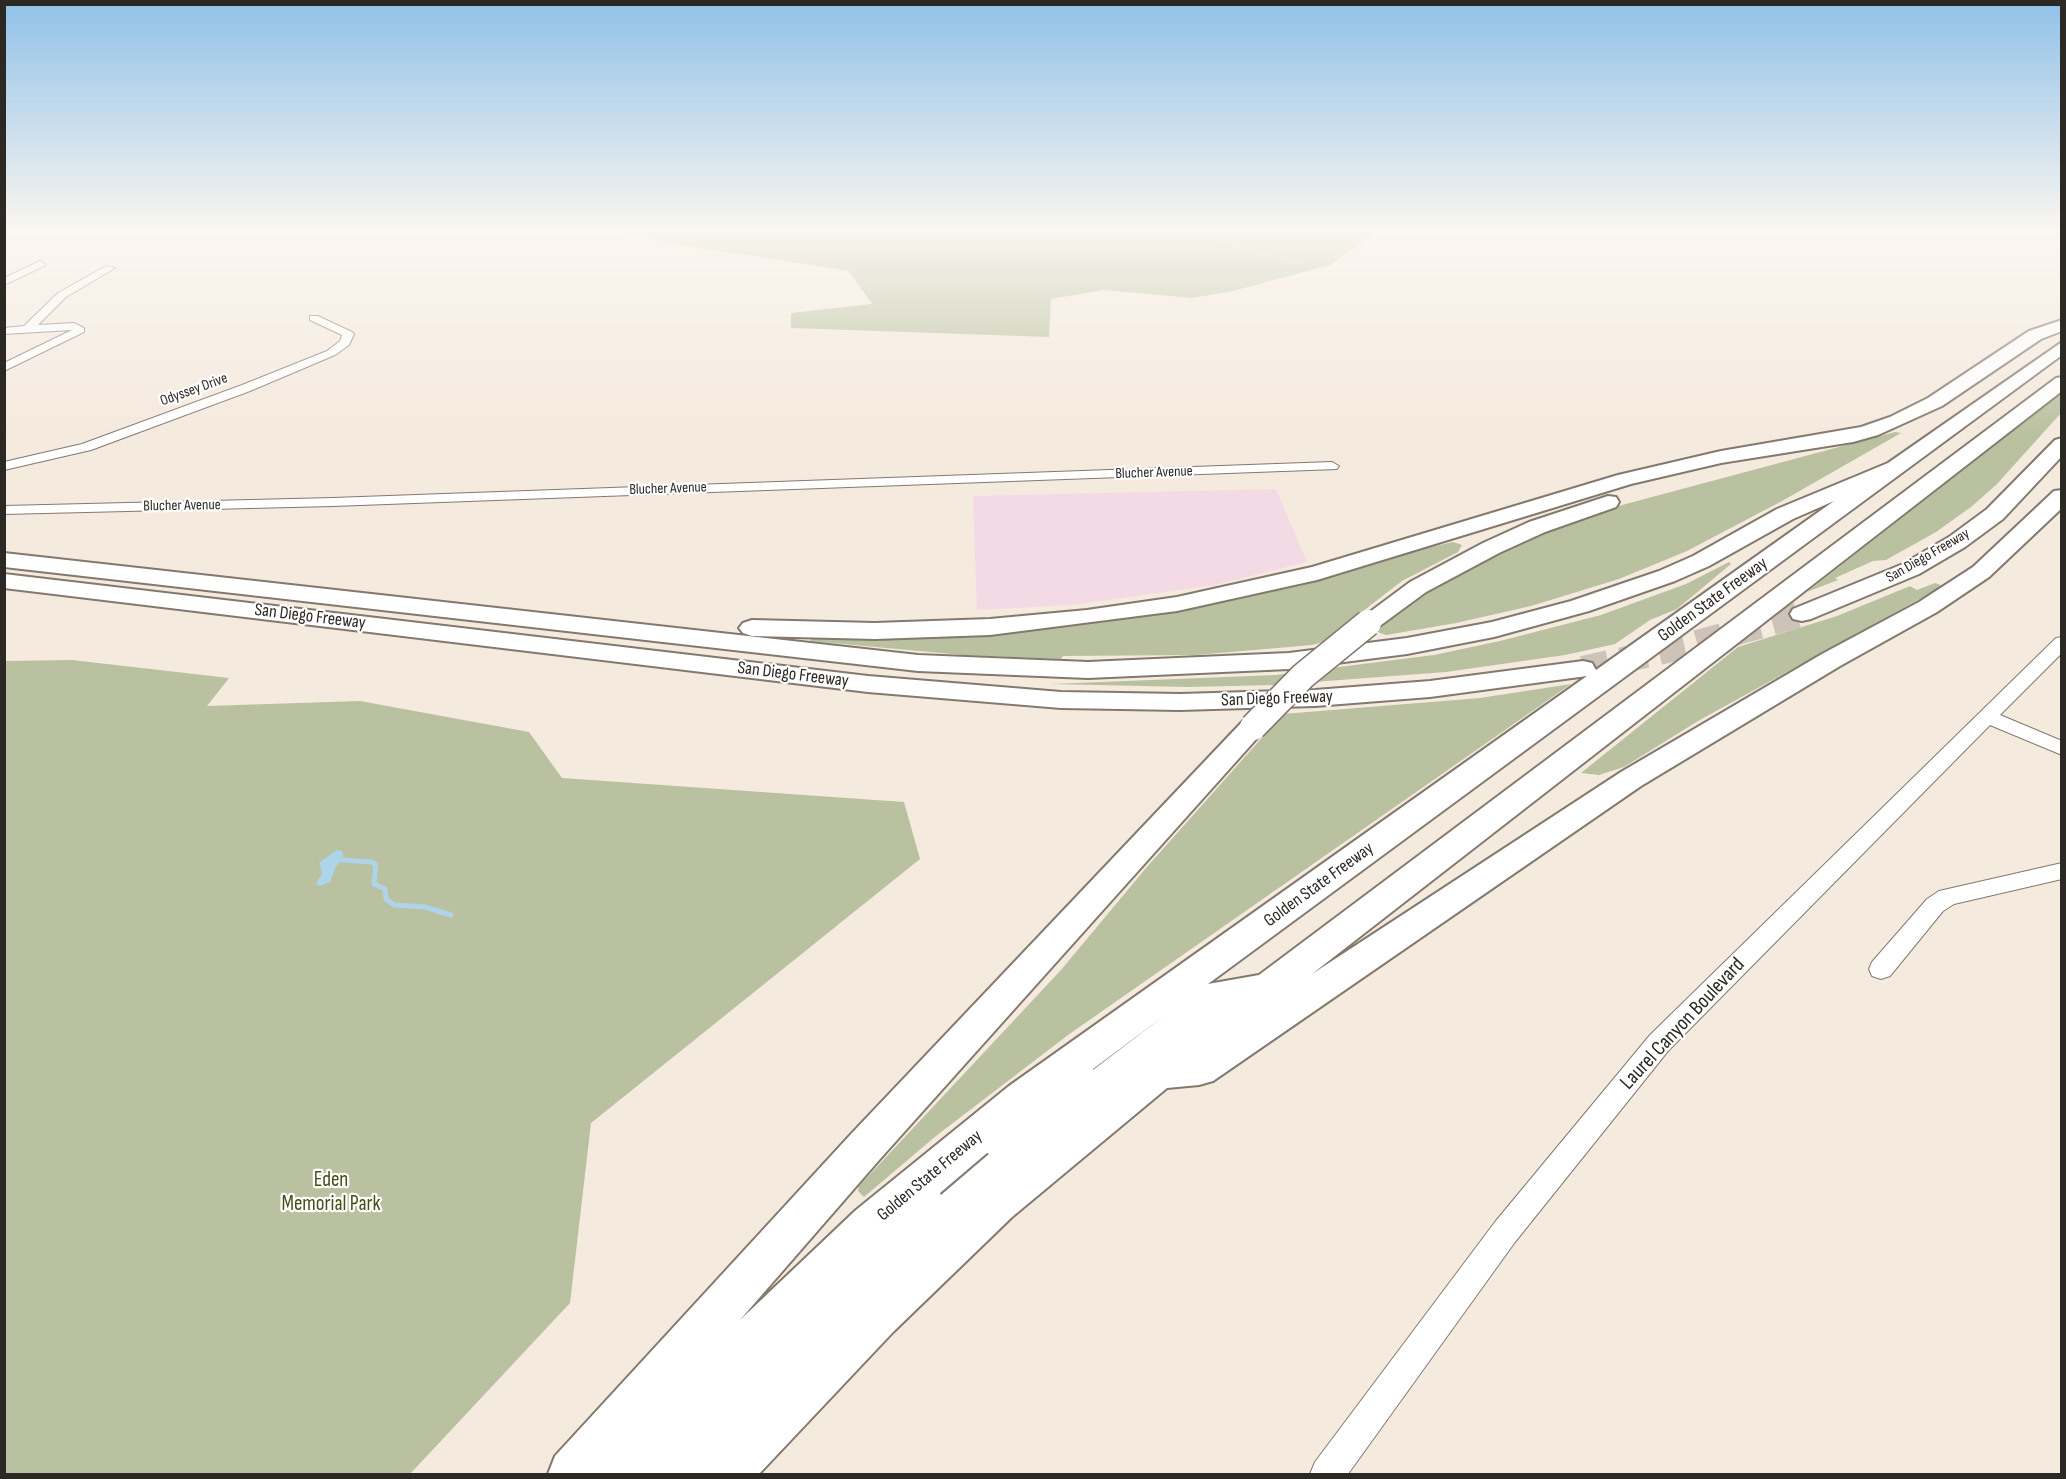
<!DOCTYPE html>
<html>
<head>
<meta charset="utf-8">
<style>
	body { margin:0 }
	#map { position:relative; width:2066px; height:1479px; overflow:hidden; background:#f5eade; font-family:"Sofia Sans Condensed",sans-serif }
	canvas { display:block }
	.frame { position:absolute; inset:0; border:6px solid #2c2823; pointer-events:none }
</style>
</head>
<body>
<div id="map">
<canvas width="2066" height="1479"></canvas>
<div class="frame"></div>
</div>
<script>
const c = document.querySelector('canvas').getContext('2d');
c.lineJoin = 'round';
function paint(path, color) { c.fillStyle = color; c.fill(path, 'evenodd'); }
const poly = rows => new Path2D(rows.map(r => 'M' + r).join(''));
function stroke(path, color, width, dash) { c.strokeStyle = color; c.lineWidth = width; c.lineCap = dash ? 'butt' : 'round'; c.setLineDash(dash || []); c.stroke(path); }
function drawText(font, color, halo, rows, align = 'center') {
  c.font = font + ' "Sofia Sans Condensed",sans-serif'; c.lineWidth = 4.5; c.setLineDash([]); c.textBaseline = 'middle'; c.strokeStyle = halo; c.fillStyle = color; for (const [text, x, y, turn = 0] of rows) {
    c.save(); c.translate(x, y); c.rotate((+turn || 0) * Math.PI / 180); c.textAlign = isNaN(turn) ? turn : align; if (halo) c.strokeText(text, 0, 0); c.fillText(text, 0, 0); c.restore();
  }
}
paint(poly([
	[1276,489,1307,562,1215,585,1072,605,977,610,973,496]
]), '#f3dae4');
paint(poly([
	[615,229,1373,229,1370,236,1330,265,1233,291,1192,298,1104,290,1051,299,1049,337,791,328,791,313,872,304,849,271,663,242],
	[2061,393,2061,413,1997,484,1971,507,1936,532,1886,560,1873,561,1835,578,1838,580,1807,592],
	[1895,432,1901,433,1782,501,1687,551,1619,579,1531,606,1456,623,1386,635,1377,632,1384,621,1397,612,1462,572,1522,541,1596,512],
	[1453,542,1462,545,1458,552,1402,581,1323,642,1312,645,1196,655,1063,656,1061,659,963,655,810,641,812,638,927,638,1104,621,1253,596,1396,555],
	[1729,562,1731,564,1677,609,1650,620,1615,644,1565,655,1446,672,1274,685,1188,687,1051,684,1276,675,1434,655,1500,641,1601,615,1686,584],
	[1935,583,1943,586,1698,721,1624,767,1599,775,1581,773,1738,647,1837,616,1910,586,1917,590],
	[72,660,229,678,207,706,360,701,529,732,562,778,904,802,920,859,591,1123,570,1303,410,1474,5,1474,4,661],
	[1571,684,1068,1035,936,1136,864,1197,858,1191,859,1186,1061,970,1146,868,1283,714,1480,698]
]), '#b9c1a0');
paint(poly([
	[336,850,342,851,344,858,336,867,330,882,320,886,316,884,322,873,319,863]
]), '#add4e8');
stroke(poly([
	[1183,229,1264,255,1302,263]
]), '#add4e8', 2);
stroke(poly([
	[343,860,372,862,376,865,374,884,385,889,386,899,394,905,425,907,451,915]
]), '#add4e8', 5);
stroke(poly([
	[1583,669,1694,644,1802,614]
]), '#cdc3b9', 26, [26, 13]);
const minor = poly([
	[40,261,45,264,44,266,4,285,4,278,40,261],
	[106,266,115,268,66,297,38,325,74,323,84,328,84,332,4,371,4,363,72,330,4,334,4,328,24,326,58,293,106,266],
	[310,316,318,316,352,332,354,334,349,345,335,355,250,391,91,450,4,470,4,462,82,444,242,385,327,351,340,341,342,335,310,320,310,316],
	[1332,462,1339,466,1337,469,333,506,4,514,4,506,333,498,1332,462],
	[2062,637,2062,653,2000,715,2062,741,2062,755,1990,725,1668,1051,1515,1242,1348,1474,1310,1474,1315,1462,1495,1222,1650,1035,2056,638,2062,637],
	[2062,863,2062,879,1954,904,1943,911,1890,976,1881,979,1872,976,1869,969,1872,962,1927,899,1939,891,2062,863]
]);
const highway = poly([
	[2062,320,2062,331,2041,339,1942,406,1878,435,1853,442,1721,463,1631,484,1317,580,1177,611,990,635,875,639,752,636,743,633,739,628,743,623,752,620,875,623,990,619,1087,610,1177,597,1312,567,1618,475,1721,451,1861,427,1890,417,1928,398,2029,331,2062,320],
	[2062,342,2062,355,1208,984,1259,975,2056,378,2062,377,2062,391,1312,974,1621,772,1822,654,1919,602,1973,567,2054,491,2062,490,2062,508,1989,577,1937,612,1840,666,1641,786,1213,1081,1199,1085,1167,1088,1012,1217,893,1332,759,1474,548,1474,555,1456,852,1133,1243,721,1253,718,1263,721,1267,727,880,1159,740,1320,856,1210,1009,1086,1587,676,1430,697,1315,706,1180,710,1061,708,868,692,4,588,4,574,868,676,1061,692,1180,694,1315,690,1430,681,1583,661,1592,663,1596,670,1834,501,1793,519,1709,566,1675,581,1589,611,1494,637,1407,654,1289,669,1088,678,918,671,4,567,4,553,918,655,1088,662,1289,653,1407,638,1492,622,1571,601,1659,571,1693,556,1777,509,1888,463,2062,342],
	[1164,1016,1093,1070,1093,1069,1164,1016],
	[987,1153,989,1154,941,1195,940,1193,987,1153],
	[2062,438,2062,456,2003,519,1965,547,1919,574,1811,619,1802,621,1793,619,1790,614,1793,609,1903,564,1949,537,1987,509,2055,440,2062,438],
	[1608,496,1616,497,1619,502,1616,507,1545,532,1499,553,1426,592,1377,628,1368,631,1359,628,1355,623,1410,582,1483,543,1529,522,1608,496]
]);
stroke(minor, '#83796e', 2);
stroke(highway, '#83796e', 4);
paint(minor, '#fff');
paint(highway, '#fff');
const highwayBridge = poly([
	[1253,727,1303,676,1368,623]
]);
stroke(highwayBridge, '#83796e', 29, []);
stroke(highwayBridge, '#fff', 26);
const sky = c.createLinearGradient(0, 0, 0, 436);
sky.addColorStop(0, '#90c1e8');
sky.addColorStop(0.53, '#faf6f0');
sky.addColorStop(1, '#faf6f000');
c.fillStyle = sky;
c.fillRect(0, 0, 2066, 436);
drawText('15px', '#2c2823', '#fff', [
	["Odyssey Drive",194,390,-20],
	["Blucher Avenue",1154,473,-2],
	["Blucher Avenue",668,489,-2],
	["Blucher Avenue",182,506,-1],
	["San Diego Freeway",1928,556,-30]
]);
drawText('18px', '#2c2823', '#fff', [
	["Golden State Freeway",1713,600,-36],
	["San Diego Freeway",310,617,7],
	["San Diego Freeway",793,675,7],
	["San Diego Freeway",1277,699,-2],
	["Golden State Freeway",1319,885,-36],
	["Golden State Freeway",930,1176,-40]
]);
drawText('21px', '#2c2823', '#fff', [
	["Laurel Canyon Boulevard",1683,1024,-47]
]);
drawText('21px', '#454f17', '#fff', [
	["Eden",331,1181],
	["Memorial Park",331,1205]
]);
</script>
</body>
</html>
